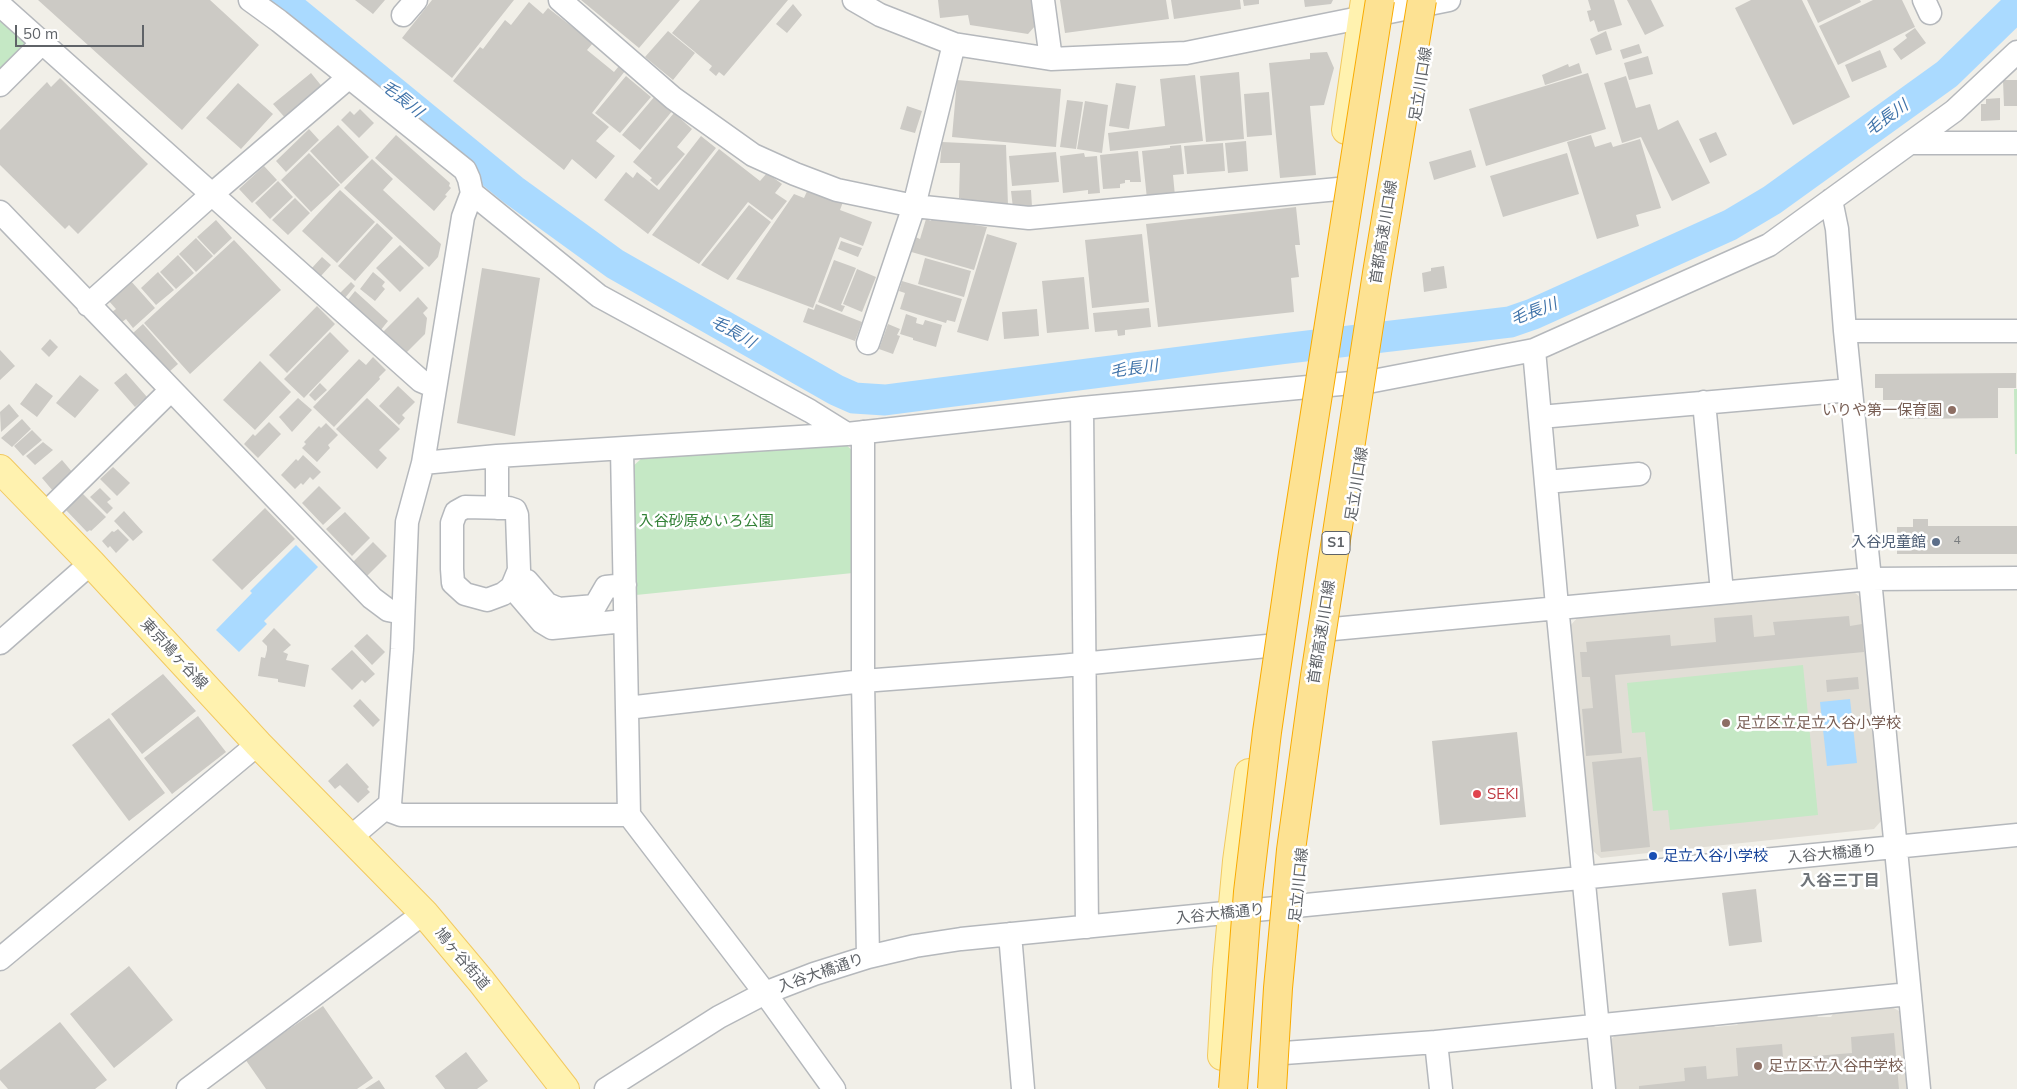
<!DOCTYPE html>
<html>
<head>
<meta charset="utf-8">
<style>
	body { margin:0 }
	#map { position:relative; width:2017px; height:1089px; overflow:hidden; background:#f1efe8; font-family:Mulish,sans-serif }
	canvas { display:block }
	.scale { position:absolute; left:15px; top:25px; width:129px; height:22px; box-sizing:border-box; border:2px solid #5f6368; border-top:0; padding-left:6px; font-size:15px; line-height:18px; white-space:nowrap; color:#5f6368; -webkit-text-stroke:4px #fff; paint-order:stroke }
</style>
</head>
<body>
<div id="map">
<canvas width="2017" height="1089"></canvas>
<div class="scale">50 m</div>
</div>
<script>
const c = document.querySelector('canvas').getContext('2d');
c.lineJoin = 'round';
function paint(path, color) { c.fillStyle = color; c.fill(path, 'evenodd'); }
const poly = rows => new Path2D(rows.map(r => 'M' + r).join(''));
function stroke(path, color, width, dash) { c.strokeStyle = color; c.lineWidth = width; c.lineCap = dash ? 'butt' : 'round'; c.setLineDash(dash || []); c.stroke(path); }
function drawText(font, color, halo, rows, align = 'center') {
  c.font = font + ' Mulish,"Noto Sans JP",sans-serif'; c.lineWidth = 5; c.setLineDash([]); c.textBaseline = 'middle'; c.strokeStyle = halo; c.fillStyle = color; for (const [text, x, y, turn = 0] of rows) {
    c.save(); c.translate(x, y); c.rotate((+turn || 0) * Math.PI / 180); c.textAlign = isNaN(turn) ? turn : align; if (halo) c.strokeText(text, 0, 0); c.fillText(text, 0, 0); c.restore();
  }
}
paint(poly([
	[1854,592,1861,598,1882,820,1874,829,1601,858,1593,851,1570,626,1577,618],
	[1888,1005,1899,1011,1907,1089,1613,1089,1609,1042,1618,1032,1711,1022,1715,1027,1737,1025,1741,1020,1814,1012,1818,1017,1831,1017,1835,1011]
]), '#e1ded6');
paint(poly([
	[0,19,27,43,0,76],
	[2017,344,2017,454,2015,454,2014,389,2017,389],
	[844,443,854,452,853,573,636,595,632,467,641,459],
	[1803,665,1818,815,1670,830,1668,810,1653,811,1645,732,1632,733,1627,683]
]), '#c5e8c5');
paint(poly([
	[296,545,318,567,264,621,267,624,239,652,216,630,252,593,250,591],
	[1850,699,1857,763,1827,766,1820,702]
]), '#aadaff');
stroke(poly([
	[281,0,513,190,615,264,836,390,854,398,885,400,1281,349,1510,322,1533,314,1730,225,1772,200,1947,74,2017,6]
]), '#aadaff', 31);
paint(poly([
	[38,0,210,0,259,45,182,130],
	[355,0,385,0,373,14],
	[432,0,514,0,452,78,402,38],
	[581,0,680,0,639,48],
	[700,0,788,0,724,76,719,72,716,76,709,70,712,66,672,33],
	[938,0,1032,0,1036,25,1028,34,970,25,968,15,940,18],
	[1060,0,1166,0,1169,19,1065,33],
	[1171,0,1240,0,1241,9,1174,19],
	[1243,0,1259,0,1259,4,1244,6],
	[1304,0,1333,0,1331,4,1305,7],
	[1588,0,1614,0,1622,25,1598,32,1594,20,1590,22,1587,11,1591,10],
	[1627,0,1651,0,1664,26,1645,35],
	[1751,0,1802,0,1850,97,1793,125,1735,8],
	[1807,0,1860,0,1861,2,1818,23],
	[1873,0,1902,0,1915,27,1838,65,1819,26],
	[529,2,543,14,548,8,593,43,587,50,614,72,619,66,625,71,592,113,609,127,596,141,615,156,596,179,572,159,564,170,453,81,480,47,483,49,505,20,511,25],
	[793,4,802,15,787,33,776,24],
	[1915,28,1926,43,1901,60,1893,49,1907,38,1905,35],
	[668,31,695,53,673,80,645,57],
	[1606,31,1612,50,1596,55,1590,39],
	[1639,44,1642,53,1623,59,1620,50],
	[1880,50,1887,67,1852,82,1845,65],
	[1327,52,1334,68,1324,105,1310,106,1316,175,1280,178,1269,63,1310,59,1310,53],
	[1648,56,1653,74,1629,80,1624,63],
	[1579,63,1582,73,1545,85,1542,75,1568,64,1569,67],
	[1239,72,1244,139,1206,142,1200,76],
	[311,73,324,89,287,120,273,104],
	[1588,73,1606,129,1486,166,1469,109],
	[1195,75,1203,141,1110,151,1108,133,1165,126,1160,79],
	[626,76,651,97,620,133,595,113],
	[1626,76,1636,108,1650,104,1658,130,1678,120,1710,183,1672,201,1641,137,1622,143,1604,83],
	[60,78,148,164,78,234,69,225,65,229,0,165,0,130,47,82,51,87],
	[957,80,1061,89,1056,147,952,137],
	[2003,80,2017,80,2017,106,2004,106],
	[238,83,273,114,241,149,206,118],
	[1116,83,1136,86,1129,129,1109,126],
	[1269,92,1272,135,1247,137,1244,94],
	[655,96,673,110,640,150,622,135],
	[2000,98,2000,120,1981,121,1981,104,1986,104,1986,99],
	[1067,100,1083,102,1076,149,1060,147],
	[1085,101,1108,105,1102,153,1077,149],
	[907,106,922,111,915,133,900,129],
	[360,109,374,123,359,138,341,120,350,111,354,115],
	[674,113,692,129,677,147,685,154,657,186,650,180,652,178,633,162],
	[338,125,369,157,341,184,310,151],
	[309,129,319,140,286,172,276,161],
	[1716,132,1727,155,1710,163,1699,139],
	[396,135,450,183,449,186,451,188,445,195,447,196,434,211,375,158],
	[1591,135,1595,147,1611,142,1613,147,1640,139,1661,208,1636,215,1639,226,1597,239,1567,142],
	[701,136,716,148,648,234,604,200,626,172,633,178,637,172,659,190],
	[1246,141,1248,171,1228,173,1225,143],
	[942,142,1006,145,1008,206,961,204,961,198,959,198,960,163,940,163],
	[1223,143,1225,171,1187,174,1184,146],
	[1181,145,1184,174,1173,175,1175,196,1147,199,1142,151,1170,148,1170,146],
	[719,149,760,181,767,173,782,184,775,193,787,201,772,220,748,202,699,264,652,235],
	[1471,150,1476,167,1434,180,1429,162],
	[1138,151,1141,182,1130,182,1130,180,1125,180,1125,183,1120,184,1120,188,1103,189,1100,155],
	[1056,152,1059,182,1012,186,1009,156],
	[309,153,340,185,311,212,281,180],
	[1084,153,1085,157,1097,156,1100,193,1088,194,1088,190,1063,193,1060,156],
	[1567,153,1579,194,1503,217,1490,176],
	[372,159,393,179,383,190,441,244,438,257,429,267,344,188],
	[264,166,277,180,252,203,239,189],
	[278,181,293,197,270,219,255,203],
	[808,189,843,202,840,210,872,222,863,246,840,237,813,308,736,279,794,194,804,198],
	[340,190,375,222,337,263,302,231],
	[1031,190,1032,207,1013,208,1011,191],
	[295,198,310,213,288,235,272,220],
	[749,205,771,222,728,280,701,265],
	[1296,207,1300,245,1295,245,1299,277,1291,278,1294,312,1158,327,1146,224],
	[932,218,987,227,974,270,908,251,913,236,920,239,926,219,931,221],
	[216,220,232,238,214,255,197,237],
	[377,223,393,238,355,281,338,266],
	[987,234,1017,243,988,341,957,332],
	[1142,234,1149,302,1092,308,1085,240],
	[196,238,213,256,196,272,179,254],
	[234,240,281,290,190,374,144,323],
	[841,241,862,248,858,257,838,249],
	[400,245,424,268,400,292,376,268],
	[178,255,194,273,176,289,160,272],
	[322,257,331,265,320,277,311,269],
	[925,258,971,271,964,297,918,284],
	[834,260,856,268,841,305,845,306,842,312,818,302],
	[1444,266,1447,288,1424,292,1422,273,1431,271,1431,268],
	[482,268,540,278,515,436,457,423],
	[857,269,876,277,862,312,843,304],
	[158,272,174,290,156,305,141,288],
	[373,272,385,282,382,286,385,289,375,301,360,289],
	[1084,277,1089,329,1047,333,1042,281],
	[130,280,155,308,133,328,126,319,122,322,112,312,116,309,108,300],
	[902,281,962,299,955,322,947,320,946,323,900,309,905,293,899,291],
	[351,282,355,286,344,299,339,294],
	[355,291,388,321,380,331,347,301],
	[418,297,428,308,423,313,427,318,425,334,405,354,382,333],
	[816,304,862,322,855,341,803,322,808,308,814,310],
	[317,306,335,324,287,373,269,355],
	[1149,308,1151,327,1125,330,1125,335,1118,336,1117,330,1095,332,1093,313],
	[1037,309,1039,336,1004,339,1002,312],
	[906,314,917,318,916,323,923,325,925,320,942,325,936,347,913,340,913,338,900,334],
	[143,324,178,364,169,372,133,333],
	[888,324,900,329,897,335,900,336,893,354,879,349],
	[330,332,349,351,304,398,284,379],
	[50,339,58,347,49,357,41,349],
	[0,350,15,366,0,380],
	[373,357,386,370,379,377,380,379,334,427,313,407,359,359,366,365],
	[260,361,291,392,255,430,223,400],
	[126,373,147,397,135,407,114,383],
	[2016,373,2016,388,1998,388,1998,418,1904,419,1904,400,1883,400,1883,388,1875,388,1875,374],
	[80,375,99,390,75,418,56,403],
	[36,383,53,396,37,417,20,404],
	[320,383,327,390,315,401,309,395],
	[398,386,415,402,402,415,405,418,399,425,379,406],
	[298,398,312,410,292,432,279,417],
	[367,398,400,429,379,450,387,458,377,469,336,429],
	[9,404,19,416,1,432,0,412],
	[22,419,31,429,12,447,1,438],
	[269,422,281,434,258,458,244,444,253,434,255,436],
	[326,423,338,435,328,445,330,448,317,462,302,448,306,444,304,442,319,426,321,428],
	[32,430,42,440,23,456,14,446],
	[43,442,53,450,35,465,26,456],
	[303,455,321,472,313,480,310,477,303,485,301,483,295,489,281,475,296,459,298,461],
	[62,460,73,473,53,491,42,478],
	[113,467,130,483,117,496,100,479],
	[319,486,341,508,323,525,302,503],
	[100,488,111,499,107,502,113,508,107,514,90,497],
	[82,493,106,517,91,531,90,530,87,532,65,509],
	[265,508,295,539,242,590,212,560],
	[124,511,143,532,133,541,114,521],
	[345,512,370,538,352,556,326,529],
	[1913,519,1928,519,1928,526,2017,526,2017,554,1897,554,1897,527,1913,527],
	[118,529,129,540,116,553,110,546,108,548,102,541,112,531,114,532],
	[373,542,387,556,366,577,352,563],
	[1752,615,1754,637,1775,635,1773,622,1849,616,1850,626,1862,624,1864,652,1615,675,1622,753,1586,756,1582,709,1593,708,1590,677,1582,677,1580,652,1587,652,1586,642,1670,635,1671,646,1716,642,1714,618],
	[274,628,291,645,283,652,288,654,286,660,309,665,305,687,278,682,278,679,258,676,261,657,265,658,267,650,267,646,262,641],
	[367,634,385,652,372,665,354,646],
	[352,650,375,674,365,683,362,680,352,690,331,669],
	[163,674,196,711,142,754,111,714],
	[1858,677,1859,689,1827,692,1826,680],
	[360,699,380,720,373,727,353,706],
	[198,716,226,752,172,794,144,758],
	[109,718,165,793,129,821,72,745],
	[1517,732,1526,817,1440,825,1432,741],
	[1641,757,1650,847,1601,852,1592,762],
	[347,763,369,787,367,789,370,792,358,803,340,785,335,789,328,781],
	[1756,889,1762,942,1729,946,1722,893],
	[129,966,173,1020,114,1068,70,1014],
	[323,1006,373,1078,357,1089,266,1089,245,1059],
	[60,1022,107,1080,95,1089,8,1089,0,1080,0,1070],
	[1894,1033,1899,1089,1639,1089,1639,1086,1685,1081,1684,1068,1706,1066,1707,1079,1738,1076,1736,1048,1782,1044,1784,1072,1803,1071,1802,1057,1852,1053,1851,1037],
	[466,1052,488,1081,477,1089,445,1089,435,1076],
	[379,1080,385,1089,365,1089]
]), '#cccac5');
const minor = poly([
	[250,0,279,21,465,170,469,179,472,193,599,296,810,411,847,434],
	[560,0,673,98,753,155,795,174,837,190,914,206,1029,218,1338,189],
	[854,0,880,15,954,44,1051,59,1186,53,1449,0],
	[1043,0,1051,59],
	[1924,0,1930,13],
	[0,5,421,381,435,387],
	[403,15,416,0],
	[0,85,42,43],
	[1912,143,2017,143],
	[1831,200,1837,229,1845,331,1870,579,1919,1089],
	[0,212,372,598,388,610,403,613],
	[88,305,211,195,348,78],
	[1845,331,2017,331],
	[868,343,914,206,954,44],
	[1534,350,1556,595,1604,1089],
	[1704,402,1722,592],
	[1082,408,1087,927],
	[1540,417,1851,390],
	[863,432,863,681,868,957],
	[622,449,629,815,765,993,834,1089],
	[497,456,497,508],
	[423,463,497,456,847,434,1082,408,1373,381,1534,350,1769,245,1954,111,2017,52],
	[1546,482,1639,474],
	[45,514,171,390],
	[527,581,547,604,559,609,595,606,606,587,625,585],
	[512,587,519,570,517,515,515,510,509,508,465,507,456,512,452,523,452,569,453,583,465,594,487,600,503,594,512,587,542,622,552,628,625,621],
	[1333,629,1870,579,2017,578],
	[0,643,91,563],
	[627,708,863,681,1060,666,1267,646],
	[385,809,401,815,629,815],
	[351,837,390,804,402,649,407,522,423,463,463,217,472,193],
	[1010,934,1023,1089],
	[0,959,258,744],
	[1436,1042,1441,1089],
	[1284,1053,1436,1042,1909,994],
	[188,1089,424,913],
	[606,1089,719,1017,765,993,814,974,868,957,915,946,961,939,2017,835]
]);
const major = poly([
	[1346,130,1365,0],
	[0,469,91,563,258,744,424,913,481,981,565,1089],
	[1222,1056,1227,970,1237,861,1249,773]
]);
stroke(minor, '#b5b8bc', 25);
stroke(major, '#f2c960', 30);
stroke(minor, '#fff', 22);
stroke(major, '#fff2af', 28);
const highwayBridge = poly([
	[1233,1089,1248,892,1267,732,1293,553,1380,0],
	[1272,1089,1278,988,1291,850,1315,676,1377,273,1422,0]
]);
stroke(highwayBridge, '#f9ab00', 30, []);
stroke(highwayBridge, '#fde293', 28);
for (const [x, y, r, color] of [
	[1952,410,5,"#8d6e63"],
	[1936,542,5,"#5c6f8a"],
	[1726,723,5,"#8d6e63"],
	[1477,794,5,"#e0444e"],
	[1653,856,5,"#1a4fb4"],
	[1758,1066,5,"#8d6e63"]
]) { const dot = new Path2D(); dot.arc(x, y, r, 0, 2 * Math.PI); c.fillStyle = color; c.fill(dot); stroke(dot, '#fff', 2); }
drawText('12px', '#7a7d7f', null, [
	["4",1957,540]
]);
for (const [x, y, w] of [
	[1336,543,28]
]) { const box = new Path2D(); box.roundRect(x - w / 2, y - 11.5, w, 23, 4); c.fillStyle = '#fff'; c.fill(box); stroke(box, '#5f6368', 1); }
drawText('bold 14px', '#5f6368', null, [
	["S1",1336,543]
]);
drawText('15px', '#5f6368', '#fff', [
	["足立川口線",1421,84,-81],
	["首都高速川口線",1384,232,-81],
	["足立川口線",1357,484,-81],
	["首都高速川口線",1322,632,-81],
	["東京鳩ヶ谷線",174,654,47],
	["入谷大橋通り",1832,854,-5],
	["足立川口線",1299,885,-84],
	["入谷大橋通り",1220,914,-6],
	["鳩ヶ谷街道",462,959,50],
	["入谷大橋通り",821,973,-19]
]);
drawText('15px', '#785e54', '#fff', [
	["いりや第一保育園",1942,410,"right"],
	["足立区立足立入谷小学校",1736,723],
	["足立区立入谷中学校",1768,1066]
], 'left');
drawText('15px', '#348238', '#fff', [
	["入谷砂原めいろ公園",706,521]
]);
drawText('15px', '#4e5e75', '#fff', [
	["入谷児童館",1926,542]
], 'right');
drawText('15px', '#be3a42', '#fff', [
	["SEKI",1487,794]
], 'left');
drawText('15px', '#164399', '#fff', [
	["足立入谷小学校",1663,856]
], 'left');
drawText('italic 16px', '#4174aa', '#fff', [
	["毛長川",402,99,39],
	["毛長川",1887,118,-36],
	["毛長川",1534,312,-21],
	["毛長川",733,332,30],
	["毛長川",1134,369,-7]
]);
drawText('bold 16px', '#70757a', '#fff', [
	["入谷三丁目",1840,881]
]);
</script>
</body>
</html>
